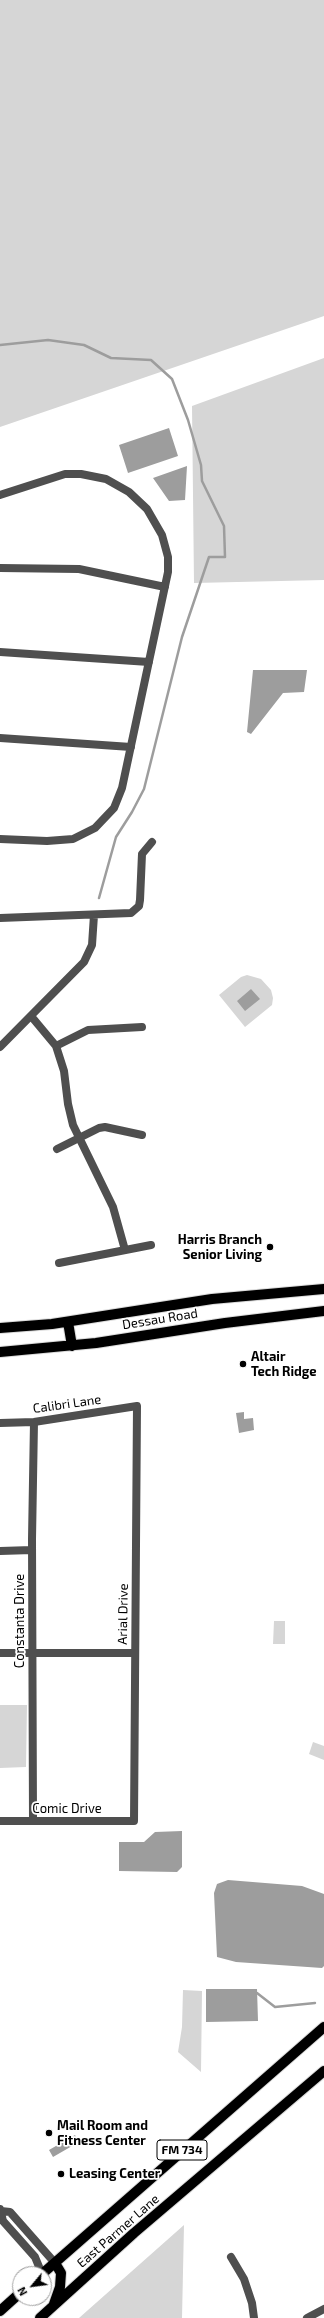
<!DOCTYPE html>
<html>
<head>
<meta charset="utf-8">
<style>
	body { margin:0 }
	#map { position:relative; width:324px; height:2318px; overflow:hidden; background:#fff; font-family:"Exo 2",sans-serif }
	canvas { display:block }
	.north { position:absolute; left:12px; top:2266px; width:40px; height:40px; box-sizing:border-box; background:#fff; border:1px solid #999; border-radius:50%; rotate:241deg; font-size:11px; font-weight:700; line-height:16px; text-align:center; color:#000 }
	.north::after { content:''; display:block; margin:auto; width:14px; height:18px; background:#000; clip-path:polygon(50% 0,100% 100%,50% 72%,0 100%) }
</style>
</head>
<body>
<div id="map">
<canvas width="324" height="2318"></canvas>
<div class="north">N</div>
</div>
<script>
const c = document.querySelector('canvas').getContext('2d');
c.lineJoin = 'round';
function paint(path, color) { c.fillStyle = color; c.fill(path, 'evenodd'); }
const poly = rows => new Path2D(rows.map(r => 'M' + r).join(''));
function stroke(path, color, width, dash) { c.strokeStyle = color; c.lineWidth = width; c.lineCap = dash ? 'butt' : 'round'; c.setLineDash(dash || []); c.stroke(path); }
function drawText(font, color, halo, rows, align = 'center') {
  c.font = font + ' "Exo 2",sans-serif'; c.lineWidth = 3.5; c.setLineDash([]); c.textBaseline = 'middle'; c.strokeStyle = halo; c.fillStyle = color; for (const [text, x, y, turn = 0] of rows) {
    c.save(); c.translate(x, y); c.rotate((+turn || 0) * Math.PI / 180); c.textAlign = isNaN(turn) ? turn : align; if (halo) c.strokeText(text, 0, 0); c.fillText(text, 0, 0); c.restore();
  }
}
paint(poly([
	[0,0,324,0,324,316,0,427],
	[324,358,324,580,194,583,192,406],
	[247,975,261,979,271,990,273,998,272,1005,245,1027,219,995,241,977],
	[274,1621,285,1621,285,1644,273,1644],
	[0,1705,27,1705,26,1767,0,1768],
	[313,1742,324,1746,324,1760,309,1754],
	[183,1990,202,1991,201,2072,178,2052,182,2027],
	[184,2225,182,2318,79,2318]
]), '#d6d6d6');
paint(poly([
	[169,428,178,456,128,473,119,445],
	[187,466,185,500,169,501,153,478],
	[253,670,307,670,304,692,283,693,251,734,247,732],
	[251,989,260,999,245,1011,237,1001],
	[244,1412,244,1419,253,1418,254,1430,239,1433,236,1413],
	[182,1831,182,1867,177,1872,119,1871,119,1842,144,1842,155,1832],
	[228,1880,302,1886,324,1894,324,1966,322,1968,236,1962,217,1957,214,1893,217,1884],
	[206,1989,257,1989,258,2021,206,2022],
	[75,2135,79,2142,53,2157,49,2150]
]), '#9d9d9d');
stroke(poly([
	[0,345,48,340,84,345,111,358,151,360,172,379,188,420,201,465,202,481,224,526,225,557,209,557,182,637,144,789,132,812,116,837,99,898],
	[257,1993,275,2007,315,2003]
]), '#9d9d9d', 2.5);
const primary = poly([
	[68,1322,72,1346],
	[0,1328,52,1324,212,1299,324,1289],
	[0,1352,96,1343,225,1323,324,1311],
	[42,2274,324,2027],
	[54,2304,60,2287,61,2273,55,2263],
	[0,2311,20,2293],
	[40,2318,134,2233,324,2071]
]);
stroke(primary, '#dbdbdb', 12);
stroke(poly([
	[0,495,65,474,81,474,106,479,129,492,147,509,162,535,168,557,168,572,122,788,114,808,95,828,73,839,47,841,0,839],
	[0,568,79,569,165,587],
	[0,652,149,662],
	[0,738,131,747],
	[0,918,131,913,139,906,140,900,142,854,152,842],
	[31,1016,56,1046,64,1071,68,1104,73,1125,113,1207,125,1250],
	[56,1046,88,1030,142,1027],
	[0,1047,84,962,92,945,94,915],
	[57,1149,99,1128,105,1127,142,1135],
	[59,1263,151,1245],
	[0,1423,34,1422,137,1406,134,1821,0,1821],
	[0,1551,32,1550],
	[0,1653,135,1653],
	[33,1821,32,1539,34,1422],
	[0,2209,3,2221,35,2257,42,2274],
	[1,2211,10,2212,55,2263],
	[231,2257,244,2279,252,2303,254,2318],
	[307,2318,324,2309]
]), '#4f4f4f', 8);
stroke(primary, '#000', 10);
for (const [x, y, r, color] of [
	[270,1247,4,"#000"],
	[243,1364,4,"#000"],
	[49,2133,4,"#000"],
	[61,2174,4,"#000"]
]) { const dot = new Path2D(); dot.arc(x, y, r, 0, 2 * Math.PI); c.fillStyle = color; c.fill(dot); stroke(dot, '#fff', 1.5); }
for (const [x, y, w] of [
	[182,2150,50]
]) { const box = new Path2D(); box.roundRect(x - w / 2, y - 10, w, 20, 3); c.fillStyle = '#fff'; c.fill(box); stroke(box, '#000', 1); }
drawText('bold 12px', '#000', null, [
	["FM 734",182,2150]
]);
drawText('bold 13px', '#000', '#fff', [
	["Harris Branch",262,1240,"right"],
	["Senior Living",262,1255,"right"],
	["Altair",251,1357],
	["Tech Ridge",251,1372],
	["Mail Room and",57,2126],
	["Fitness Center",57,2141],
	["Leasing Center",69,2174]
], 'left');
drawText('13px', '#000', '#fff', [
	["Dessau Road",160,1319,-9],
	["Calibri Lane",67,1404,-8],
	["Arial Drive",123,1614,-89],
	["Constanta Drive",20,1621,-90],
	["Comic Drive",67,1809],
	["East Parmer Lane",118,2231,-41]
]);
</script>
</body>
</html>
